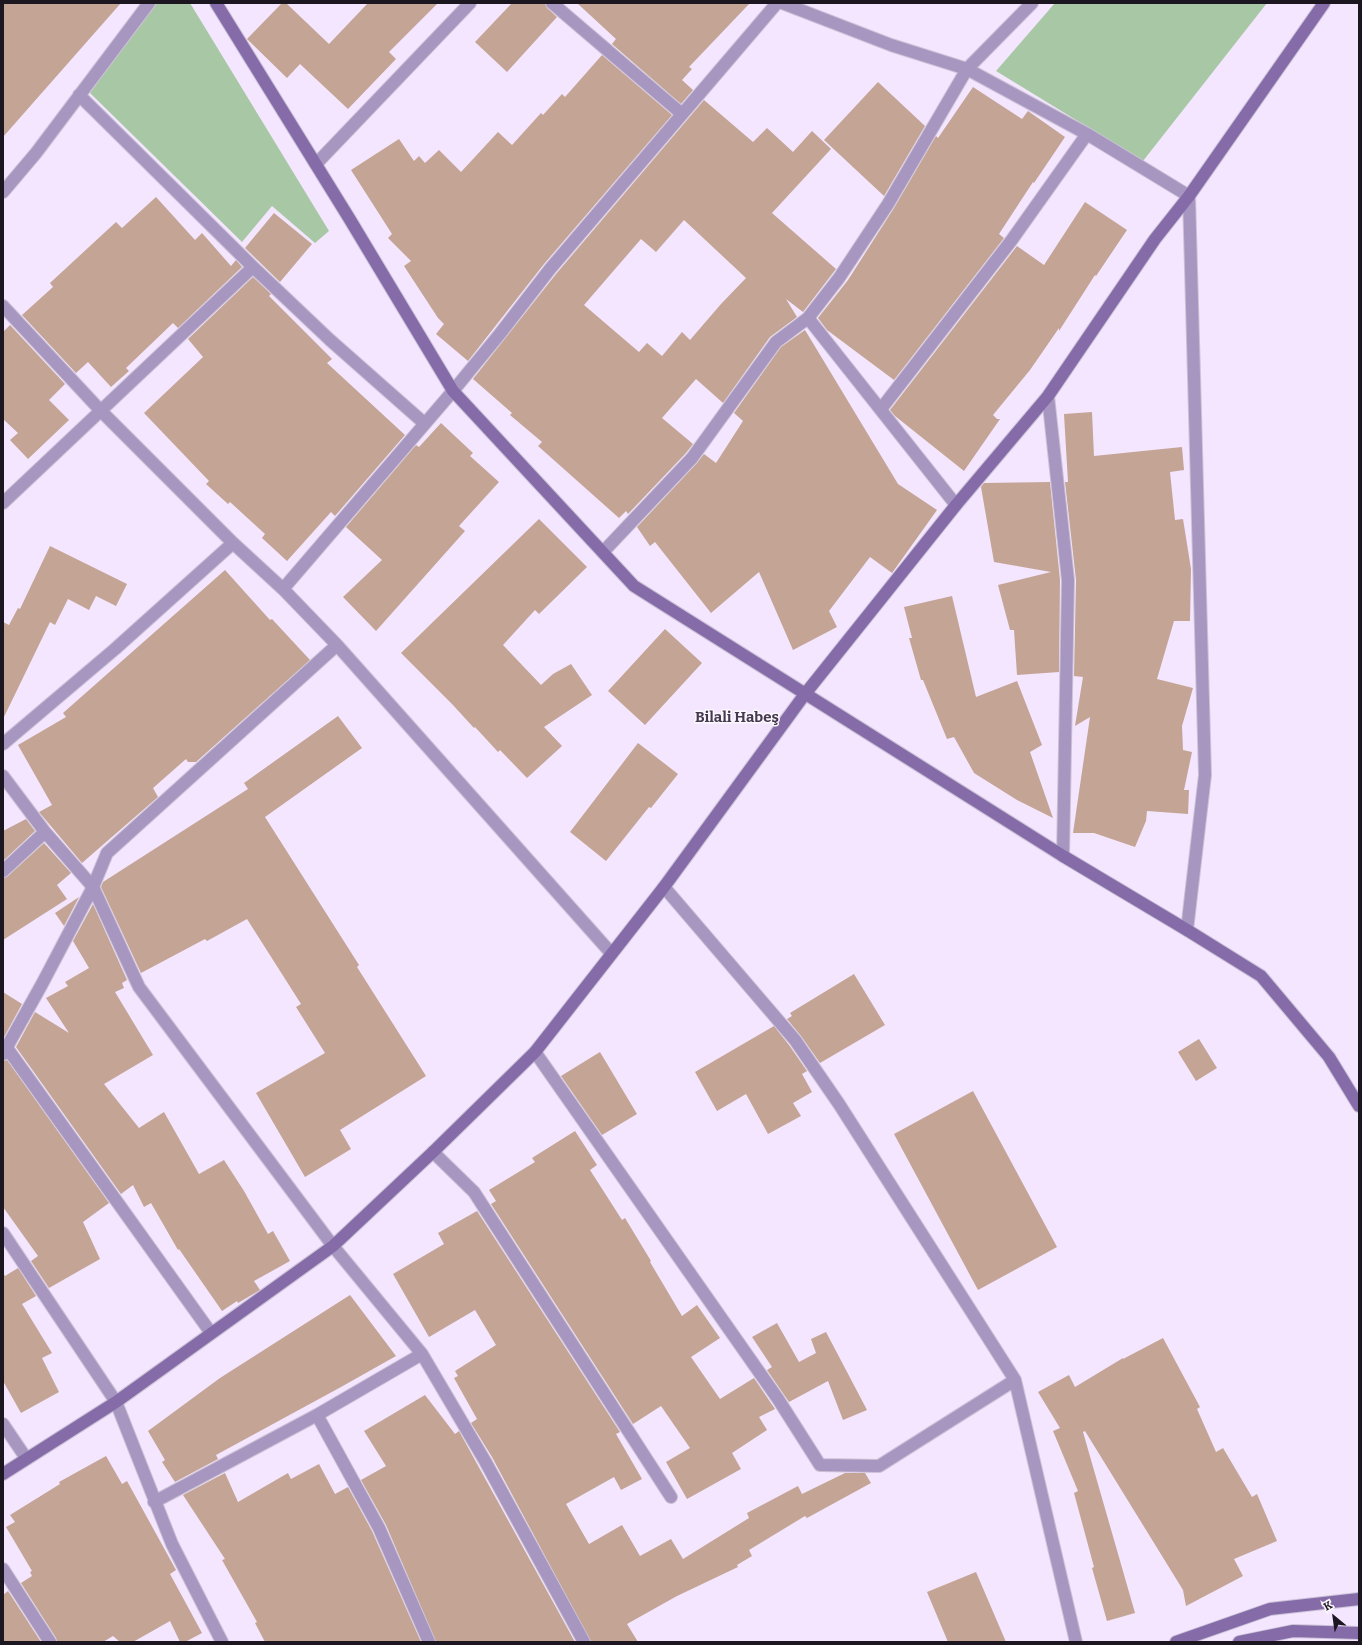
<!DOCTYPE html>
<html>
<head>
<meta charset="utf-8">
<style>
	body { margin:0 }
	#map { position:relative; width:1362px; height:1645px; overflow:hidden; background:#f3e6fe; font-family:Bitter,serif }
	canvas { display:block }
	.frame { position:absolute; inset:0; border:4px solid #1c1621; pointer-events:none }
	.north { position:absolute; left:1314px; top:1597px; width:40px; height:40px; -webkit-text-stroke:3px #fbf8fe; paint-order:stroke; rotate:331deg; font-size:11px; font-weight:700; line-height:16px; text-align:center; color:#1c1621 }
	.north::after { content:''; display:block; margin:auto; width:14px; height:18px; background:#1c1621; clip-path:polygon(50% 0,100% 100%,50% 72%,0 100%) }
</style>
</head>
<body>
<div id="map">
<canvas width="1362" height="1645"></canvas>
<div class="frame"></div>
<div class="north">K</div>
</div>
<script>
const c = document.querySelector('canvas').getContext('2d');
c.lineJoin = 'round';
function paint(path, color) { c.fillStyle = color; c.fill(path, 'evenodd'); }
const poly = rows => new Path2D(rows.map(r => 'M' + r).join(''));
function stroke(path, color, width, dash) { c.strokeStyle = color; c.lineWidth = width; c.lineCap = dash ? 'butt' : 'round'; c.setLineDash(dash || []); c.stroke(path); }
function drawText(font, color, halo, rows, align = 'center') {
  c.font = font + ' Bitter,serif'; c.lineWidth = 3; c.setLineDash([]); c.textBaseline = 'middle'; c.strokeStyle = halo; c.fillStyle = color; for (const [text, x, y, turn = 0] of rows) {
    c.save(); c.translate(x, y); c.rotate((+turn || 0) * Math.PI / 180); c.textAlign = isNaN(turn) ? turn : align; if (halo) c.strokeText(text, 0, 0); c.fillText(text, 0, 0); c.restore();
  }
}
paint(poly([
	[154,3,190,3,329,231,315,243,272,206,242,242,90,93],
	[1055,3,1267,3,1143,161,996,71]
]), '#a8c8a5');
paint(poly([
	[3,3,121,3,3,137],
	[282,3,286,3,329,44,368,3,438,3,389,52,396,59,348,109,300,64,287,78,247,39],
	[512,3,545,3,547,8,557,17,507,72,475,42],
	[577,3,750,3,689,67,692,69,682,80,693,90,681,104,612,44,616,39],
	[602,55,672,115,544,264,468,361,436,334,444,324,438,318,404,266,411,261,388,238,392,234,351,170,399,139,414,161,419,156,425,163,439,150,461,172,498,132,512,145,541,113,543,115,562,94,565,97],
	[878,82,925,126,884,196,824,140],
	[973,87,1022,119,1028,111,1065,137,1034,183,1033,182,999,234,1004,238,894,380,827,330,818,318,848,280,894,208,936,136,938,138],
	[704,100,753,142,767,128,793,152,812,131,831,149,772,213,836,269,803,312,786,299,797,317,770,337,723,403,696,379,662,418,693,444,686,453,628,514,626,511,619,518,538,446,542,442,510,415,512,413,473,379,556,274],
	[684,220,746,278,721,304,690,340,682,332,662,356,647,343,639,352,584,305,641,239,656,252],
	[156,197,195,240,202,233,231,266,236,260,242,267,178,328,173,323,126,368,129,371,111,387,88,362,76,373,22,315,53,287,50,283,116,222,122,228],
	[1085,202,1127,230,1096,276,1095,275,1059,331,1059,328,1030,370,993,415,997,419,1000,419,964,471,895,416,890,410,1017,246,1044,265],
	[274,213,312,244,280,282,245,248],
	[253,277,271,294,269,296,332,359,327,363,405,435,335,516,331,512,287,561,262,538,265,534,230,502,228,504,206,484,209,481,144,413,203,357,188,339],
	[10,325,65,384,49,400,69,420,28,459,10,440,18,433,3,419,3,332],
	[805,330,898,484,937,510,892,573,870,557,829,611,837,627,793,650,759,572,711,613,655,542,650,546,637,527,697,463,704,454,716,463,743,421,734,413,781,347],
	[1092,412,1094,456,1182,447,1184,470,1170,472,1175,520,1183,519,1191,569,1190,621,1174,621,1157,679,1193,688,1182,726,1183,750,1192,752,1184,790,1189,790,1188,814,1147,811,1146,821,1135,847,1094,833,1073,833,1090,717,1075,726,1083,677,1074,676,1076,580,1065,482,1068,482,1064,414],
	[441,423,473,453,470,456,499,482,459,526,465,531,376,631,343,597,382,560,346,527,416,445,419,447],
	[1050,482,1060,580,1059,672,1017,675,1014,630,1010,630,998,585,1051,572,994,562,981,487,984,483],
	[539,519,587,567,539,614,535,610,503,645,541,685,553,674,571,664,592,695,544,727,562,746,527,778,500,750,498,752,475,727,474,728,452,704,401,653],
	[50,546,127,584,116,606,96,596,89,610,68,599,55,625,50,622,3,719,3,622,9,625,18,608,20,609],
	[225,570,270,620,272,619,310,660,196,762,188,762,186,759,153,788,158,797,82,863,39,812,52,805,18,745,66,717,63,713],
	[952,596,976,697,1017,681,1042,745,1030,752,1053,818,1017,800,974,773,954,737,947,739,923,680,921,680,909,638,912,638,904,607],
	[665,629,702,663,645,725,608,691],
	[338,716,362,748,265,817,359,965,357,967,426,1076,340,1130,351,1149,305,1177,256,1093,325,1053,296,1007,301,1004,247,919,207,941,205,939,141,973,101,887,103,882,248,789,244,783],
	[638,743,678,774,651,808,649,807,606,861,570,832],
	[26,819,35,831,3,861,3,831],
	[44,843,71,873,57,885,67,899,3,940,3,878,8,876],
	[79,897,64,926,55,913],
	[93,904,127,980,122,983,124,988,115,992,153,1055,104,1084,139,1128,164,1112,199,1174,224,1160,244,1191,268,1234,273,1231,290,1261,254,1281,260,1290,238,1303,237,1301,222,1311,179,1249,178,1250,151,1203,144,1207,133,1185,121,1194,16,1047,35,1012,69,1033,46,998,68,986,65,982,89,968,73,941],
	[854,974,885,1025,820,1063,801,1036,787,1019,792,1016,790,1013],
	[3,992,22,1004,3,1039],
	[774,1026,789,1045,807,1071,802,1074,812,1092,793,1103,801,1116,768,1134,746,1094,717,1111,695,1072],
	[1199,1039,1217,1068,1196,1081,1178,1052],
	[600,1052,637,1114,602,1135,561,1076],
	[7,1060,109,1203,83,1222,100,1259,49,1288,31,1261,38,1256,3,1207,3,1061],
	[973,1091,1057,1247,978,1290,894,1134],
	[575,1131,597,1165,590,1170,622,1220,625,1218,651,1261,650,1262,682,1316,697,1305,720,1338,691,1357,720,1399,754,1378,775,1409,759,1417,767,1430,732,1453,741,1469,687,1499,666,1462,690,1448,661,1406,633,1424,491,1204,496,1201,489,1190,535,1162,532,1158],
	[477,1211,620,1432,616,1434,642,1479,621,1490,614,1477,566,1504,589,1544,622,1525,640,1556,671,1539,683,1559,749,1518,747,1513,798,1486,802,1494,845,1473,865,1473,871,1483,807,1518,805,1516,749,1550,752,1556,737,1565,738,1567,677,1596,627,1624,638,1642,591,1642,492,1457,471,1423,477,1419,454,1378,458,1376,455,1371,496,1345,475,1310,429,1337,393,1274,444,1244,438,1233],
	[18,1268,36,1296,22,1304,52,1353,42,1358,59,1392,21,1413,3,1381,3,1273,5,1276],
	[350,1295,396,1356,341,1387,216,1455,218,1459,175,1482,162,1462,165,1460,148,1431,220,1378],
	[777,1323,799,1362,816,1353,811,1339,826,1332,867,1410,843,1420,828,1381,789,1402,767,1370,772,1367,752,1337],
	[1163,1338,1200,1407,1197,1409,1216,1452,1223,1448,1252,1497,1257,1494,1277,1541,1234,1559,1243,1576,1186,1606,1183,1590,1085,1431,1083,1432,1135,1613,1107,1621,1092,1568,1094,1567,1074,1493,1078,1491,1053,1431,1060,1428,1038,1392,1069,1375,1075,1387,1123,1358,1123,1359],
	[425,1395,455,1434,459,1431,575,1642,436,1642,386,1525,361,1480,386,1466,364,1431],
	[106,1456,122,1484,127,1481,176,1570,170,1574,202,1633,185,1642,180,1642,170,1621,133,1642,120,1642,113,1636,103,1642,57,1642,56,1638,21,1583,32,1576,30,1572,32,1571,6,1527,15,1522,10,1515,60,1484,59,1482],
	[319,1464,335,1494,348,1487,372,1531,421,1642,265,1642,255,1623,257,1622,222,1560,225,1559,183,1495,225,1473,238,1502,288,1473,291,1479],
	[976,1572,1006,1642,948,1642,927,1592],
	[8,1591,41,1642,3,1642,3,1595]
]), '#c4a495');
const street = poly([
	[552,3,682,114],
	[782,3,891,45,967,69,1087,134,1189,196,1205,775,1187,930],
	[79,95,253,267,330,340,424,423],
	[316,164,470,3],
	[3,192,36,153,149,3],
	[3,306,101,411,233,543,283,589,337,645,611,953],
	[808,318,956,505],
	[1048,396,1068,580,1063,856],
	[881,409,1011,241,1087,134],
	[3,503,253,267],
	[603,552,692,458,776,342,808,318,839,278,888,204,967,69,1032,3],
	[283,589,453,391,499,335,550,269,777,3],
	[3,744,115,649,233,543],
	[3,776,45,832,93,887,139,987,333,1246,422,1354,485,1461,584,1642],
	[3,871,45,832],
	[664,887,795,1040,839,1104,1015,1380,1076,1642],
	[7,1048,211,1333],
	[535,1052,778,1399,820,1465,879,1466,1015,1380],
	[3,1054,42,984,93,887,107,853,337,645],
	[433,1152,474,1192,671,1497],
	[3,1233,116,1402,172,1544,222,1642],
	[317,1415,379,1528,429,1642],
	[3,1424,26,1458],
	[154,1502,317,1415,422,1354],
	[3,1569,50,1642]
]);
const secondary = poly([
	[216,3,349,218,453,391,634,586,1063,856,1187,930,1261,976,1329,1057,1359,1106],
	[3,1474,116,1402,333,1246,433,1152,535,1052,664,887,805,694,956,505,1048,396,1155,239,1189,196,1324,3],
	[1176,1642,1270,1609,1359,1599],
	[1239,1642,1293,1631,1359,1633]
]);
stroke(street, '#ccc1d6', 14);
stroke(secondary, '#ccc1d6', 14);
stroke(street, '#a696c0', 12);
stroke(secondary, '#856ca9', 12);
drawText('bold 15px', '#45384f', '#fbf8fe', [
	["Bilali Habeş",737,718]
]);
</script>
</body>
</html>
